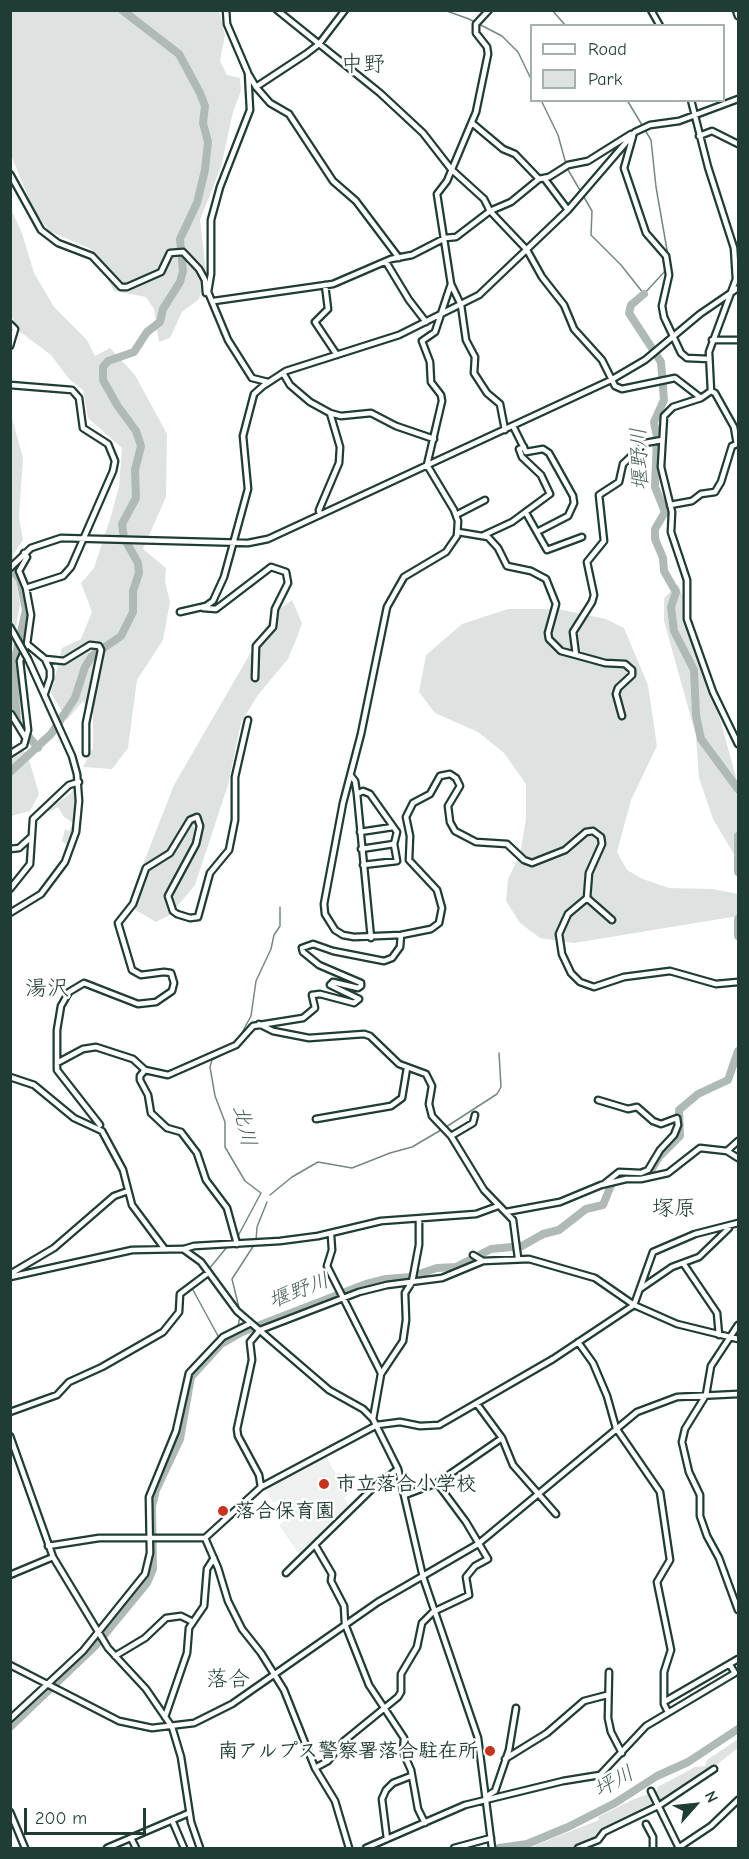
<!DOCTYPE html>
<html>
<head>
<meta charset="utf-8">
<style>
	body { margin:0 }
	#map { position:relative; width:749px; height:1859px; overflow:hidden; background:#fff; font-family:"Comic Neue",sans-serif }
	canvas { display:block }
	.frame { position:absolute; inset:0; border:12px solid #1f3d34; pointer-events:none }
	.legend { position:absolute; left:530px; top:24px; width:195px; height:78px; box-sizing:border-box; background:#fff; border:2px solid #a5b1ae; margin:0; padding:8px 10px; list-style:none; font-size:18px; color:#1f3d34 }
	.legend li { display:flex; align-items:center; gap:12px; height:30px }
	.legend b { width:30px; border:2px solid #a5b1ae }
	.north { position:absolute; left:665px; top:1775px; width:60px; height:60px; -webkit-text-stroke:4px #fff; paint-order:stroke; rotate:63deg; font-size:16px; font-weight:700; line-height:24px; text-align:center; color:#1f3d34 }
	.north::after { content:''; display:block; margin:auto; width:21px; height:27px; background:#1f3d34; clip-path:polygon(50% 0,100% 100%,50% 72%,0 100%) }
	.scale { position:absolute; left:24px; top:1808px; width:122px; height:27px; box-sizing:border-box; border:3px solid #1f3d34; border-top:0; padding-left:8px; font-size:18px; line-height:21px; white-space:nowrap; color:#1f3d34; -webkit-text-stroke:4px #fff; paint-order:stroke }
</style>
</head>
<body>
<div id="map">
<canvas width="749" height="1859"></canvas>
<div class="frame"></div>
<ul class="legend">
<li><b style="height:8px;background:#fff"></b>Road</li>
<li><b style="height:16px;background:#dee3e2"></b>Park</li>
</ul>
<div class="north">N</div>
<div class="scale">200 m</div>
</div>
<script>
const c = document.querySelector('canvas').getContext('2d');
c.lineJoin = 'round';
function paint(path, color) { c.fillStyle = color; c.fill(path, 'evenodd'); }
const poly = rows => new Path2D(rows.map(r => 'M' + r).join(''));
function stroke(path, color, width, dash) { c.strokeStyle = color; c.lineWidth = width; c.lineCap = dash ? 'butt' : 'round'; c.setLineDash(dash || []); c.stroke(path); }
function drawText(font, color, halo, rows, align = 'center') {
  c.font = font + ' "Comic Neue","Klee One",sans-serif'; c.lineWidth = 5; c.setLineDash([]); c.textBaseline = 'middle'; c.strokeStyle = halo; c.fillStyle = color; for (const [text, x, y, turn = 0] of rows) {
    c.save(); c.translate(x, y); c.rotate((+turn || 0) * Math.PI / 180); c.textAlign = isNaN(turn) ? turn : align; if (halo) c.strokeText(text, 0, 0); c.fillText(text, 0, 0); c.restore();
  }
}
paint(poly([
	[326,1457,336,1474,340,1472,352,1491,344,1498,351,1509,301,1557,279,1525,287,1519,278,1501,273,1503,265,1487]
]), '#eef1f0');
paint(poly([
	[10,11,219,11,225,35,220,61,227,75,240,78,241,91,233,112,221,167,200,220,206,272,199,299,182,312,170,338,159,342,154,309,146,297,114,291,91,249,49,231,33,209,11,155],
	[10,207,22,233,34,273,54,307,87,340,95,356,110,348,135,375,167,434,166,497,143,549,166,568,165,581,170,602,163,640,137,680,128,748,112,769,83,767,93,748,93,714,83,701,67,720,51,693,62,648,81,639,92,612,81,583,94,568,111,516,119,487,122,448,88,418,83,390,69,379,51,355,19,331,11,315],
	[11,414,23,458,19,517,23,540,13,555,20,604,11,655],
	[678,584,694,625,738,784,738,861,713,819,699,778,696,736,664,621,664,598],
	[292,600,302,623,298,635,288,659,258,695,241,722,228,785,195,885,170,915,156,922,134,909,131,895,174,785,273,614],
	[508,609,558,609,606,619,624,628,648,685,657,746,631,800,617,852,627,870,643,879,669,888,713,889,738,894,738,916,574,943,540,938,520,923,506,901,508,879,520,854,526,819,526,784,504,753,478,732,435,713,419,692,426,655,462,624],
	[10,660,19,683,21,714,11,719],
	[10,742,27,753,39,794,30,811,11,816],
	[75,786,77,788,77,818,70,847,62,841,65,829,69,831,73,823,64,817,58,807,49,812,48,809,70,794],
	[738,1739,738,1748,710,1770,657,1804,601,1832,597,1840,575,1848,529,1848,599,1820,598,1817,632,1800,658,1790,657,1787,669,1781,695,1767,705,1766,707,1760]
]), '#dee3e2');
stroke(poly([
	[444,10,469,19,502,36,518,52,532,81],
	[552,10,566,26],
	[541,100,558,135,566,164],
	[627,100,651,140,656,187,670,267],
	[567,168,592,211,591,235,621,265,644,294,666,270],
	[239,1038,251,1016,256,981,271,949,274,935,280,926,280,907],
	[225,1053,212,1060,210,1067,215,1096,225,1122,225,1147,245,1181,261,1193,238,1236],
	[446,1127,497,1094,501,1087,499,1053],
	[270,1195,292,1177,318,1162,352,1168,390,1153,412,1147,441,1130],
	[256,1241,257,1227,267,1202],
	[209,1269,227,1247],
	[193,1290,218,1336],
	[239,1308,232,1279,254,1245],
	[238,1326,240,1317]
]), '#758883', 1.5);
stroke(poly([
	[644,294,631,305,629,313,661,362,664,400,654,422,657,437,655,487,665,512,655,529,655,539,663,558,664,571,676,592,671,607,674,631,694,670,696,715,701,739,738,789],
	[10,568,20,579,26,610,13,667,17,722,38,748],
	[10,772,51,734,75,698,85,667,92,656,121,636,133,612,133,591,139,573,138,563,124,538,122,524,136,498,135,470,141,446,136,431,117,405,103,380,103,367,108,361,134,352,147,332,160,322,163,309,180,282,183,271,180,239,197,203,205,170,208,142,203,123,205,106,200,93,179,54,122,10],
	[738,836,738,872],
	[738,919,738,936],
	[10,1727,96,1645,147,1583,153,1569,152,1506,156,1490,180,1439,191,1377,221,1344,242,1332,366,1284,386,1279,410,1277,437,1268,456,1267,491,1249,522,1246,543,1234,559,1230,586,1209,603,1205,614,1178,622,1174,649,1174,659,1157,680,1136,679,1110,698,1094,728,1080,738,1051],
	[499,1848,527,1844,568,1827,615,1803,657,1776,688,1762,738,1729]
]), '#afbab7', 8);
const minor = poly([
	[226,10,227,24,248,73,250,110,220,187,211,220,211,274,208,292,228,340,252,378,268,382],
	[277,10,380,93,423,133,451,169,484,199,490,211,527,250,542,277,564,305,574,329,602,360,615,386,622,389,675,378,701,398],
	[489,10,476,24,476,33,487,47,488,54,476,112,447,181,437,194,451,284,435,332,422,341,430,362,431,382,441,395,442,401,427,465,454,510,458,521,457,536,446,552,404,577,387,607,361,734,343,803,324,904,325,914,335,930,343,935,354,937,401,935,431,929,439,923,442,908,437,890,409,860,410,836,406,817,413,803,430,794,440,776,450,774,456,778,460,786,448,806,450,822,455,831,476,842,507,844,524,860,532,863,565,850,586,832,593,831,601,837,602,844,589,873,587,898,568,914,559,934,562,954,571,973,580,982,594,987,624,977,670,971,716,984,738,982],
	[651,10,660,26],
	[736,10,738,16],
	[249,75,256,87,306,54,319,44,345,10],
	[256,87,270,103,289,114,333,181,356,201,399,258],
	[691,100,708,167,734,248,736,279,709,352,711,391,701,398,673,407,664,416,661,467,672,512,671,532,687,580,687,619,713,692,738,744],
	[472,123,503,149,515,154,539,179],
	[633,136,624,168,646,233,666,256,669,275,662,306,664,317,681,353,687,358,709,359],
	[699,136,712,131,738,144],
	[10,174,41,230,58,243,92,256,121,287,127,287,161,272,170,253,183,252,199,269,205,280,206,293],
	[544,178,568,210],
	[386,262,409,300,426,322],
	[451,284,461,305,466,340,475,357,474,373,487,393,500,404,505,430],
	[325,285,328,309,315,322,337,355],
	[214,301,333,284,391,259,412,255,445,238,456,237,490,211,511,202,539,179,549,177,568,165,588,161,631,134],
	[10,324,15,329,10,346],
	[712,340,738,340],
	[283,373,290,385,310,402,330,413,341,416,371,413,396,426,434,439],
	[10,385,72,390,79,398,83,428,108,444,115,461,113,471,71,567,63,576,26,588],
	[513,426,526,452,543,449,549,453,573,496,574,503,568,516,537,532],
	[670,505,692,501,701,494,715,492,721,482,732,446,737,444,734,427,715,393,711,391],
	[526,513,547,550,582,537],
	[320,515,319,510,339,463,340,447,330,413],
	[456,515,485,500],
	[458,532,488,537,498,548,507,566,531,571,546,579,556,604,548,633,549,639,561,651,576,655],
	[484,535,512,522,550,494,541,475,522,457,519,449,524,447],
	[10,568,31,548,61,538,248,543,268,539,611,380,645,360,700,314,738,288],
	[203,608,216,609,271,567,286,572,288,583,275,609,273,627,256,646,255,678],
	[180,612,206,606,213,601,224,577,248,489,243,436,254,394,263,386,286,371,399,335,479,295,568,210,635,132,650,125,679,121,738,99],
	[10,627,14,634],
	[27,644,45,659,50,670,50,678,45,693],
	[45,659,64,661,90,645,99,646,101,650,86,723,86,753],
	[11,714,25,737],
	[622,716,616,694,618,688,632,675,632,670,625,664,605,663,576,655,573,632,592,602,594,595,587,562,604,541,599,495,619,482,623,464,645,443,662,440],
	[10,754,24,745,28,730,20,661,27,644,31,615,26,588,19,571,27,557,24,553],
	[351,776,355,781,357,794,371,938],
	[357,794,363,791,370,794,397,832,394,844,397,861,363,865],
	[360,832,393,827],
	[10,849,19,848,30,838],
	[361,849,394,844],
	[10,889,30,864,33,819,69,785,79,782],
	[587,898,612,920],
	[10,913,41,894,65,862,76,832,79,801,77,774,72,756,28,659],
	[359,999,330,985,333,982,358,988,361,986,361,983,319,965,303,952,302,948,313,944,333,951,384,961,392,958,400,947,401,935],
	[259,1024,273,1031,309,1038,364,1034,370,1036,399,1064,426,1074,432,1086,429,1104,432,1116,451,1136,484,1190,513,1220,518,1258],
	[57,1063,83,1049,96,1047,133,1059,145,1070,168,1075,236,1045,253,1026,303,1018,315,1008,312,995,320,994,354,1003,359,999],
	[145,1070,140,1076,140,1080,148,1095,151,1113,167,1128,181,1132,197,1153,206,1180,227,1208,237,1244],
	[10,1077,34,1085,74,1118,102,1131,123,1170,132,1205,164,1248],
	[598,1100,628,1109,637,1107,653,1121,661,1124,677,1118,678,1125,674,1135,660,1150,648,1170,641,1173,619,1172,604,1184],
	[316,1119,391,1106,402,1098,407,1068],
	[100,1125,57,1070,57,1030,61,1006,69,992,84,983,138,1004,156,1002,172,991,174,983,171,973,164,972,141,975,132,970,118,923,133,904,146,868,170,853,190,820,197,817,200,826,196,844,168,896,173,911,177,914,190,918,198,917,210,873,229,850,235,820,235,777,248,720],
	[451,1136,473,1123,475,1115],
	[727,1151,738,1141],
	[506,1212,560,1202,601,1185,626,1179,641,1179,668,1173,700,1148,727,1151,738,1158],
	[331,1235,332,1250,327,1266,381,1373],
	[184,1249,194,1246,280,1241,318,1236,381,1221,476,1214,498,1206],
	[473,1255,483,1261],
	[683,1263,717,1313,719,1335],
	[10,1274,54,1248,114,1196,128,1191],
	[10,1277,132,1250,183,1249,201,1262,237,1311,329,1390,363,1409,373,1419,398,1469,423,1577,478,1738,492,1848],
	[640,1289,672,1267,699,1257,729,1228],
	[738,1325,711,1366,706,1395,685,1429,682,1442,689,1472,700,1495,700,1516,707,1536,719,1558,738,1610],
	[578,1342,593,1363,607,1396,616,1428,660,1492,670,1560,657,1582,671,1650,664,1672,664,1704,668,1712],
	[477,1404,502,1438,513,1465,556,1514],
	[10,1412,57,1395,69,1382,102,1367,163,1332,179,1312,180,1294,208,1273],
	[373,1419,381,1374,403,1341,406,1320,405,1293,412,1282,419,1245,419,1220],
	[10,1436,53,1557,108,1648,146,1689,172,1727,181,1757,191,1822,200,1848],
	[261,1487,259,1475,238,1436,237,1429,252,1360,250,1342,260,1330,359,1292,387,1285,442,1278,483,1261,529,1259,595,1278,634,1305,677,1324,738,1339],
	[405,1495,437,1483,502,1438],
	[205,1538,218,1568,228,1601,242,1629,261,1653,284,1690,315,1768,335,1801,349,1848],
	[315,1545,332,1574,331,1581,344,1606,345,1624,369,1685,404,1738,403,1752,411,1770,418,1809,425,1823],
	[48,1546,99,1538,205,1538,261,1487,377,1425,400,1422,420,1426,439,1425,553,1359,634,1305,653,1252,695,1234,738,1223],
	[286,1573,374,1487,398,1469],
	[10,1575,53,1557],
	[115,1656,145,1638,166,1618,181,1616,193,1622],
	[10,1665,119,1721,152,1728,194,1723,232,1704,378,1602,478,1544,637,1412,677,1397,738,1394],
	[609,1672,608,1718,611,1732,622,1753],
	[664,1702,738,1659],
	[165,1717,187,1653,189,1628,204,1606,207,1569,214,1558],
	[10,1719,83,1651,145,1574,150,1553,149,1497,176,1431,189,1373,223,1337,251,1323],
	[505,1759,547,1733,584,1701,607,1695],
	[315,1768,328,1761,344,1741,398,1697,401,1692,401,1674,417,1647,422,1623,433,1612,469,1595,466,1577,475,1566,488,1559,466,1522,437,1483],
	[651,1791,679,1848],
	[487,1796,495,1791,509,1750,516,1708],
	[10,1812,25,1848],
	[172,1820,184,1848],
	[646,1824,653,1837,653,1848],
	[131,1838,136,1848],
	[387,1839,382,1799,386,1790,393,1783,411,1776],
	[107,1848,189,1813],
	[366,1848,465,1805,563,1781,600,1775,646,1726,735,1673,730,1665],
	[454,1848,491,1838],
	[578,1848,598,1840,604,1832,660,1805,714,1769],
	[678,1848,711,1826,738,1800]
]);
stroke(minor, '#1f3d34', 9);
stroke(minor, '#fff', 4.5);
const minorBridge = poly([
	[14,634,28,659]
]);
stroke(minorBridge, '#1f3d34', 9, []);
stroke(minorBridge, '#fff', 4.5);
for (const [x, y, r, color] of [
	[324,1484,6,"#c8321e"],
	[223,1511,6,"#c8321e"],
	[490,1751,6,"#c8321e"]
]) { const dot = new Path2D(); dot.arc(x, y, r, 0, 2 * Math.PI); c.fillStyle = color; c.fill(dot); stroke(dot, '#fff', 2); }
drawText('bold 20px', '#1f3d34', '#fff', [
	["市立落合小学校",336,1484],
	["落合保育園",235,1511],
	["南アルプス警察署落合駐在所",478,1751,"right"]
], 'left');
drawText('italic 21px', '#4a625b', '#fff', [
	["堰野川",640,459,-92],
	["北川",244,1126,77],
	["堰野川",299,1291,-21],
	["坪川",614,1782,-29]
]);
drawText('22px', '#1f3d34', '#fff', [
	["中野",363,65],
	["湯沢",47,989],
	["塚原",674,1209],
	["落合",228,1680]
]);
</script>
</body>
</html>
